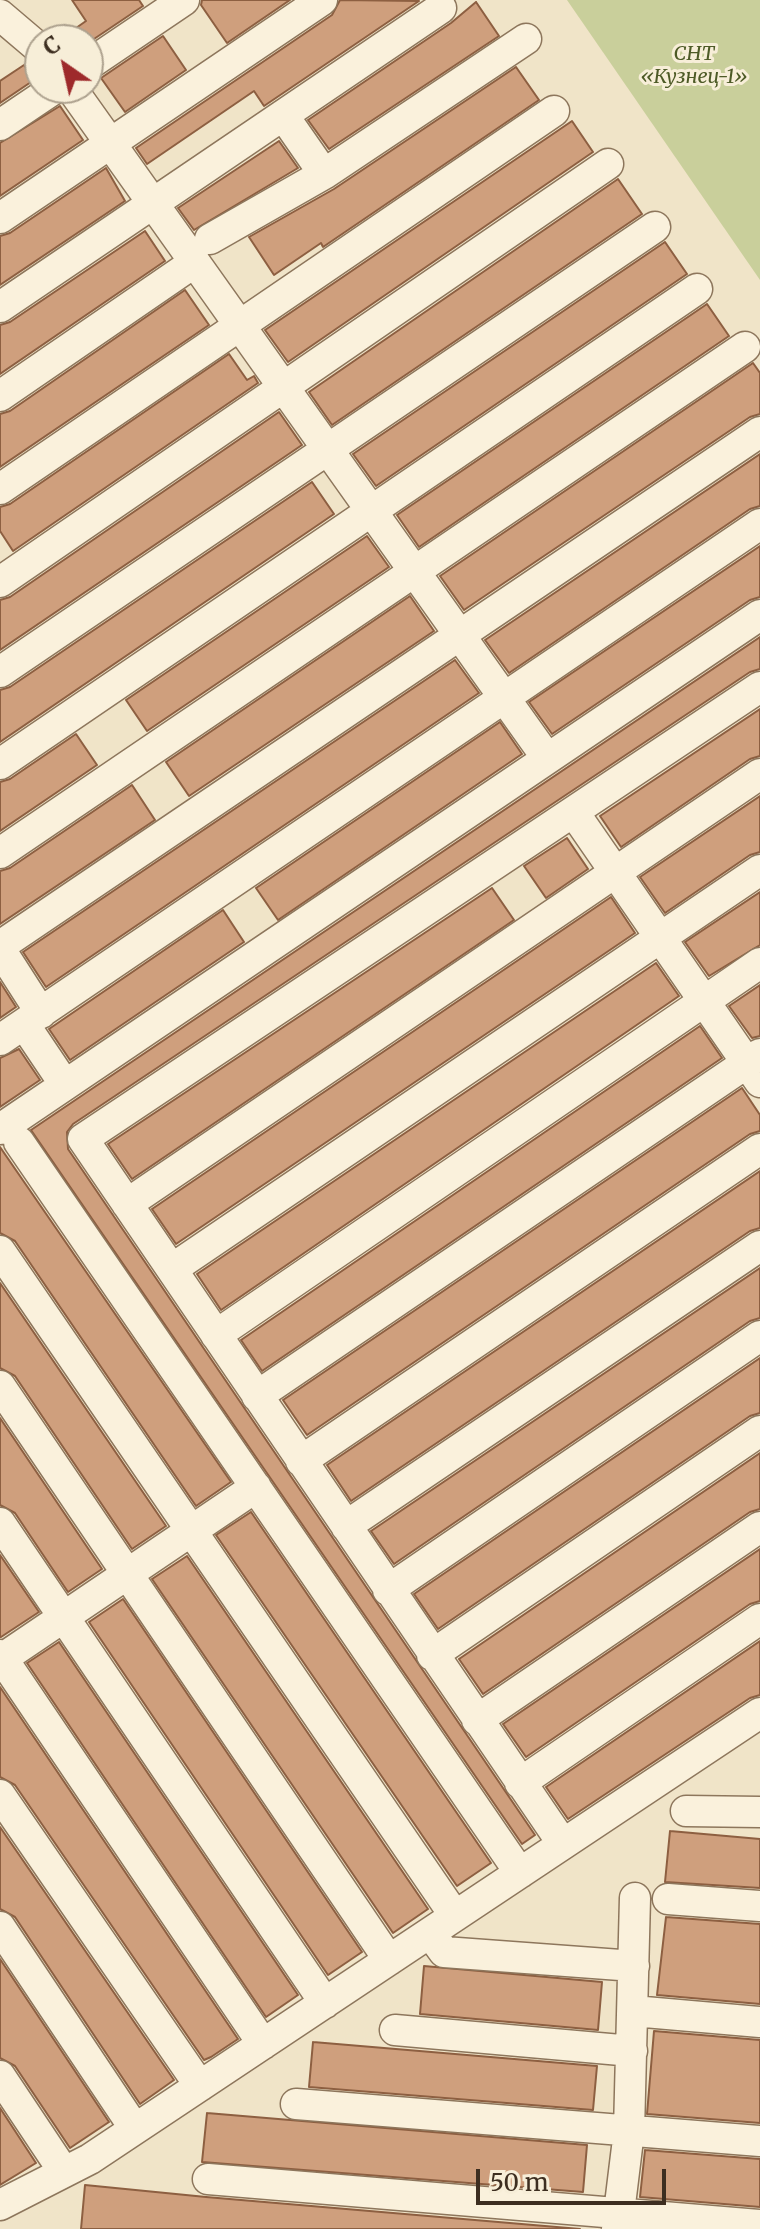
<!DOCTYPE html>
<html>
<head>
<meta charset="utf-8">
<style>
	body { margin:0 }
	#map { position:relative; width:760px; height:2229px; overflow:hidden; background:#f0e4c8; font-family:Merriweather,serif }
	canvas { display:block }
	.north { position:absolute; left:24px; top:24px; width:80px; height:80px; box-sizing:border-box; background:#f7eed8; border:2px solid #ada18e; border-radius:50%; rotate:326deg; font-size:22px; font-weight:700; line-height:32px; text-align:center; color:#3d2e20 }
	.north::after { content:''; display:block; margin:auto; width:28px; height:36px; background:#9e2a2b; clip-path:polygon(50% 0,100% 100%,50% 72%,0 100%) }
	.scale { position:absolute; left:476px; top:2169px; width:190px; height:36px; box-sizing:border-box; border:4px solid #3d2e20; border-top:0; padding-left:10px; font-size:24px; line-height:28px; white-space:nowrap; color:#3d2e20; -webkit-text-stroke:6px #f7eed8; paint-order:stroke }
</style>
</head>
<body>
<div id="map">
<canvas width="760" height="2229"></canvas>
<div class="north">С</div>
<div class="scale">50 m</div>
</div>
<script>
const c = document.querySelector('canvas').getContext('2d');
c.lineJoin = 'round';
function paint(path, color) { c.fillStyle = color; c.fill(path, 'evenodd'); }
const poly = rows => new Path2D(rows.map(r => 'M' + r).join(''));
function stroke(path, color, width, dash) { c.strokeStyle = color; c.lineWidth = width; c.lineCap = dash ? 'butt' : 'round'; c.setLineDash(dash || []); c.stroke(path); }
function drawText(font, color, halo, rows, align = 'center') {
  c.font = font + ' Merriweather,serif'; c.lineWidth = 6; c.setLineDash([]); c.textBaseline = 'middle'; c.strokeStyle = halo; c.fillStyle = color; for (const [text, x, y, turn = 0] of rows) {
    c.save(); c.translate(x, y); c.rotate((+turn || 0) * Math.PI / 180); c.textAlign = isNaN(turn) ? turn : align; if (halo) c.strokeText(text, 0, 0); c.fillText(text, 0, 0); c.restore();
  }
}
paint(poly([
	[567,0,760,0,760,280]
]), '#c9cf9b');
const building = poly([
	[72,0,139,0,143,6,88,43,88,40,59,40,86,21,72,0],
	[202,0,290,0,227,43,201,5,202,0],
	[340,0,419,1,264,106,254,91,147,164,136,148,332,15,340,0],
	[476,2,499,36,329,149,308,120,451,23,476,2],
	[163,36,186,70,125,112,101,78,163,36],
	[24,65,34,80,0,103,0,81,24,65],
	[516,67,539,100,323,247,321,243,274,275,249,237,334,189,516,67],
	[60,106,83,140,0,196,0,143,60,106],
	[572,121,593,152,288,362,265,330,572,121],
	[279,141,298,168,194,230,178,208,279,141],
	[106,168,125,201,0,285,0,236,10,233,106,168],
	[618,179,642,214,332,425,309,392,618,179],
	[145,231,165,261,0,374,0,325,10,322,145,231],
	[665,242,687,274,376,486,353,454,665,242],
	[185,290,209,325,0,467,0,414,10,411,185,290],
	[707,304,729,336,419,547,397,515,707,304],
	[229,354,247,380,254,376,258,383,13,551,0,531,0,507,10,504,229,354],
	[753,363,760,373,760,414,750,417,464,610,440,576,753,363],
	[279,412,302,445,0,650,0,600,10,597,279,412],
	[760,454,760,506,750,509,509,673,485,640,760,454],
	[312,482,334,514,0,742,0,690,10,687,312,482],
	[367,536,389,567,147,731,126,700,367,536],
	[760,546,760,597,750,600,552,734,529,702,760,546],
	[410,596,434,631,189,796,166,762,410,596],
	[760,637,760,669,750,672,73,1124,67,1132,68,1149,535,1835,522,1844,31,1130,760,637],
	[455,660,479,693,46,987,23,952,455,660],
	[760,709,760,756,750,759,621,847,600,816,760,709],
	[500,722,522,754,278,920,256,888,500,722],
	[76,734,97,765,0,831,0,782,10,779,76,734],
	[132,785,155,820,0,924,0,871,10,868,132,785],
	[760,796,760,852,750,855,665,913,640,877,760,796],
	[567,838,588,869,546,898,524,866,567,838],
	[492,888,514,920,132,1179,108,1144,492,888],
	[760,892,760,945,709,976,685,942,760,892],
	[611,897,635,933,176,1244,152,1209,611,897],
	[223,910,244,942,70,1060,49,1029,223,910],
	[656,963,679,996,221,1310,197,1274,656,963],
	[0,982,16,1007,0,1018,0,982],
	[760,985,760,1036,752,1038,729,1006,760,985],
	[700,1026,722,1058,262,1371,241,1340,700,1026],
	[19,1049,40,1080,0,1107,0,1058,19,1049],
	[742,1088,760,1115,760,1131,750,1134,307,1435,283,1400,742,1088],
	[0,1147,231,1482,196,1506,15,1241,0,1233,0,1147],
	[760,1171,760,1228,750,1231,351,1501,327,1465,760,1171],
	[760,1268,760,1318,750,1321,394,1564,371,1531,760,1268],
	[0,1283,166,1526,132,1549,15,1376,0,1368,0,1283],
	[760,1358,760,1413,750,1416,438,1629,414,1594,760,1358],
	[0,1418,102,1569,68,1592,15,1513,0,1505,0,1418],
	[760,1453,760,1509,750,1512,483,1694,459,1659,760,1453],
	[251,1512,491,1863,457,1886,216,1535,251,1512],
	[760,1549,760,1601,750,1604,526,1757,503,1724,760,1549],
	[0,1555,39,1612,1,1637,0,1637,0,1555],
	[187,1556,428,1909,393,1933,152,1579,187,1556],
	[123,1599,362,1952,328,1975,89,1622,123,1599],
	[760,1641,760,1695,750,1698,568,1819,546,1787,760,1641],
	[59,1642,298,1995,266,2017,27,1663,59,1642],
	[0,1687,238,2039,211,2057,204,2060,15,1785,0,1777,0,1687],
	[0,1827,174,2080,140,2104,15,1917,0,1909,0,1827],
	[670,1831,760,1839,760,1888,665,1882,670,1831],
	[666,1917,760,1924,760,2004,657,1995,666,1917],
	[0,1959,109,2122,70,2148,15,2066,0,2058,0,1959],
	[424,1966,602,1982,598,2030,420,2014,424,1966],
	[654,2031,760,2040,760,2123,647,2114,654,2031],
	[313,2042,597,2066,593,2110,309,2087,313,2042],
	[0,2108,36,2163,0,2185,0,2108],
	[207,2113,587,2145,583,2192,202,2162,207,2113],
	[645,2150,760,2159,760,2207,640,2197,645,2150],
	[85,2185,206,2197,580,2229,81,2229,85,2185]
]);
paint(building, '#cf9f7d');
stroke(building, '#8d5f41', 2);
const minor = poly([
	[0,15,40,49],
	[88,65,184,0],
	[71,88,547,758],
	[283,115,324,174],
	[0,125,55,88],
	[0,218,322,0],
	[210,239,324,174,526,39],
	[0,307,441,8],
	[0,396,195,262],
	[0,489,554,111],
	[0,582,608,164],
	[0,672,655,227],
	[0,764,697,289],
	[575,814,760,1082],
	[0,853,745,347],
	[0,946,760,432],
	[0,949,41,1013],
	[24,1024,65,1085],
	[0,1040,760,524],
	[0,1129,760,615],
	[19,1142,520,1873],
	[127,1204,760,774],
	[0,1251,455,1916],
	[172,1269,760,870],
	[216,1335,760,963],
	[0,1386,389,1960],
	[257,1396,760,1054],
	[301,1461,760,1149],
	[0,1523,325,2003],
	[346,1526,760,1246],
	[388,1590,760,1336],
	[0,1655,263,2044],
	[432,1655,760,1431],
	[0,1660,256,1487],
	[477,1720,760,1527],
	[520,1783,760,1619],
	[0,1795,200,2086],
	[686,1811,760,1812],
	[563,1844,83,1139,760,687],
	[668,1899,760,1906],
	[0,1927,135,2129],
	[430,1933,444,1952,634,1966],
	[633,2011,760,2022],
	[395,2030,632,2051],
	[0,2076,64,2172],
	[296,2104,760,2141],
	[208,2179,760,2225],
	[0,2205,90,2159,760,1713],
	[617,2229,629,2131,635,1898]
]);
stroke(minor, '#8d765c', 33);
stroke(minor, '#faf1dc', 30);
drawText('italic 20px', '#4d5a26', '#f7eed8', [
	["СНТ",694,54],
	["«Кузнец-1»",694,77]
]);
</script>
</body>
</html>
